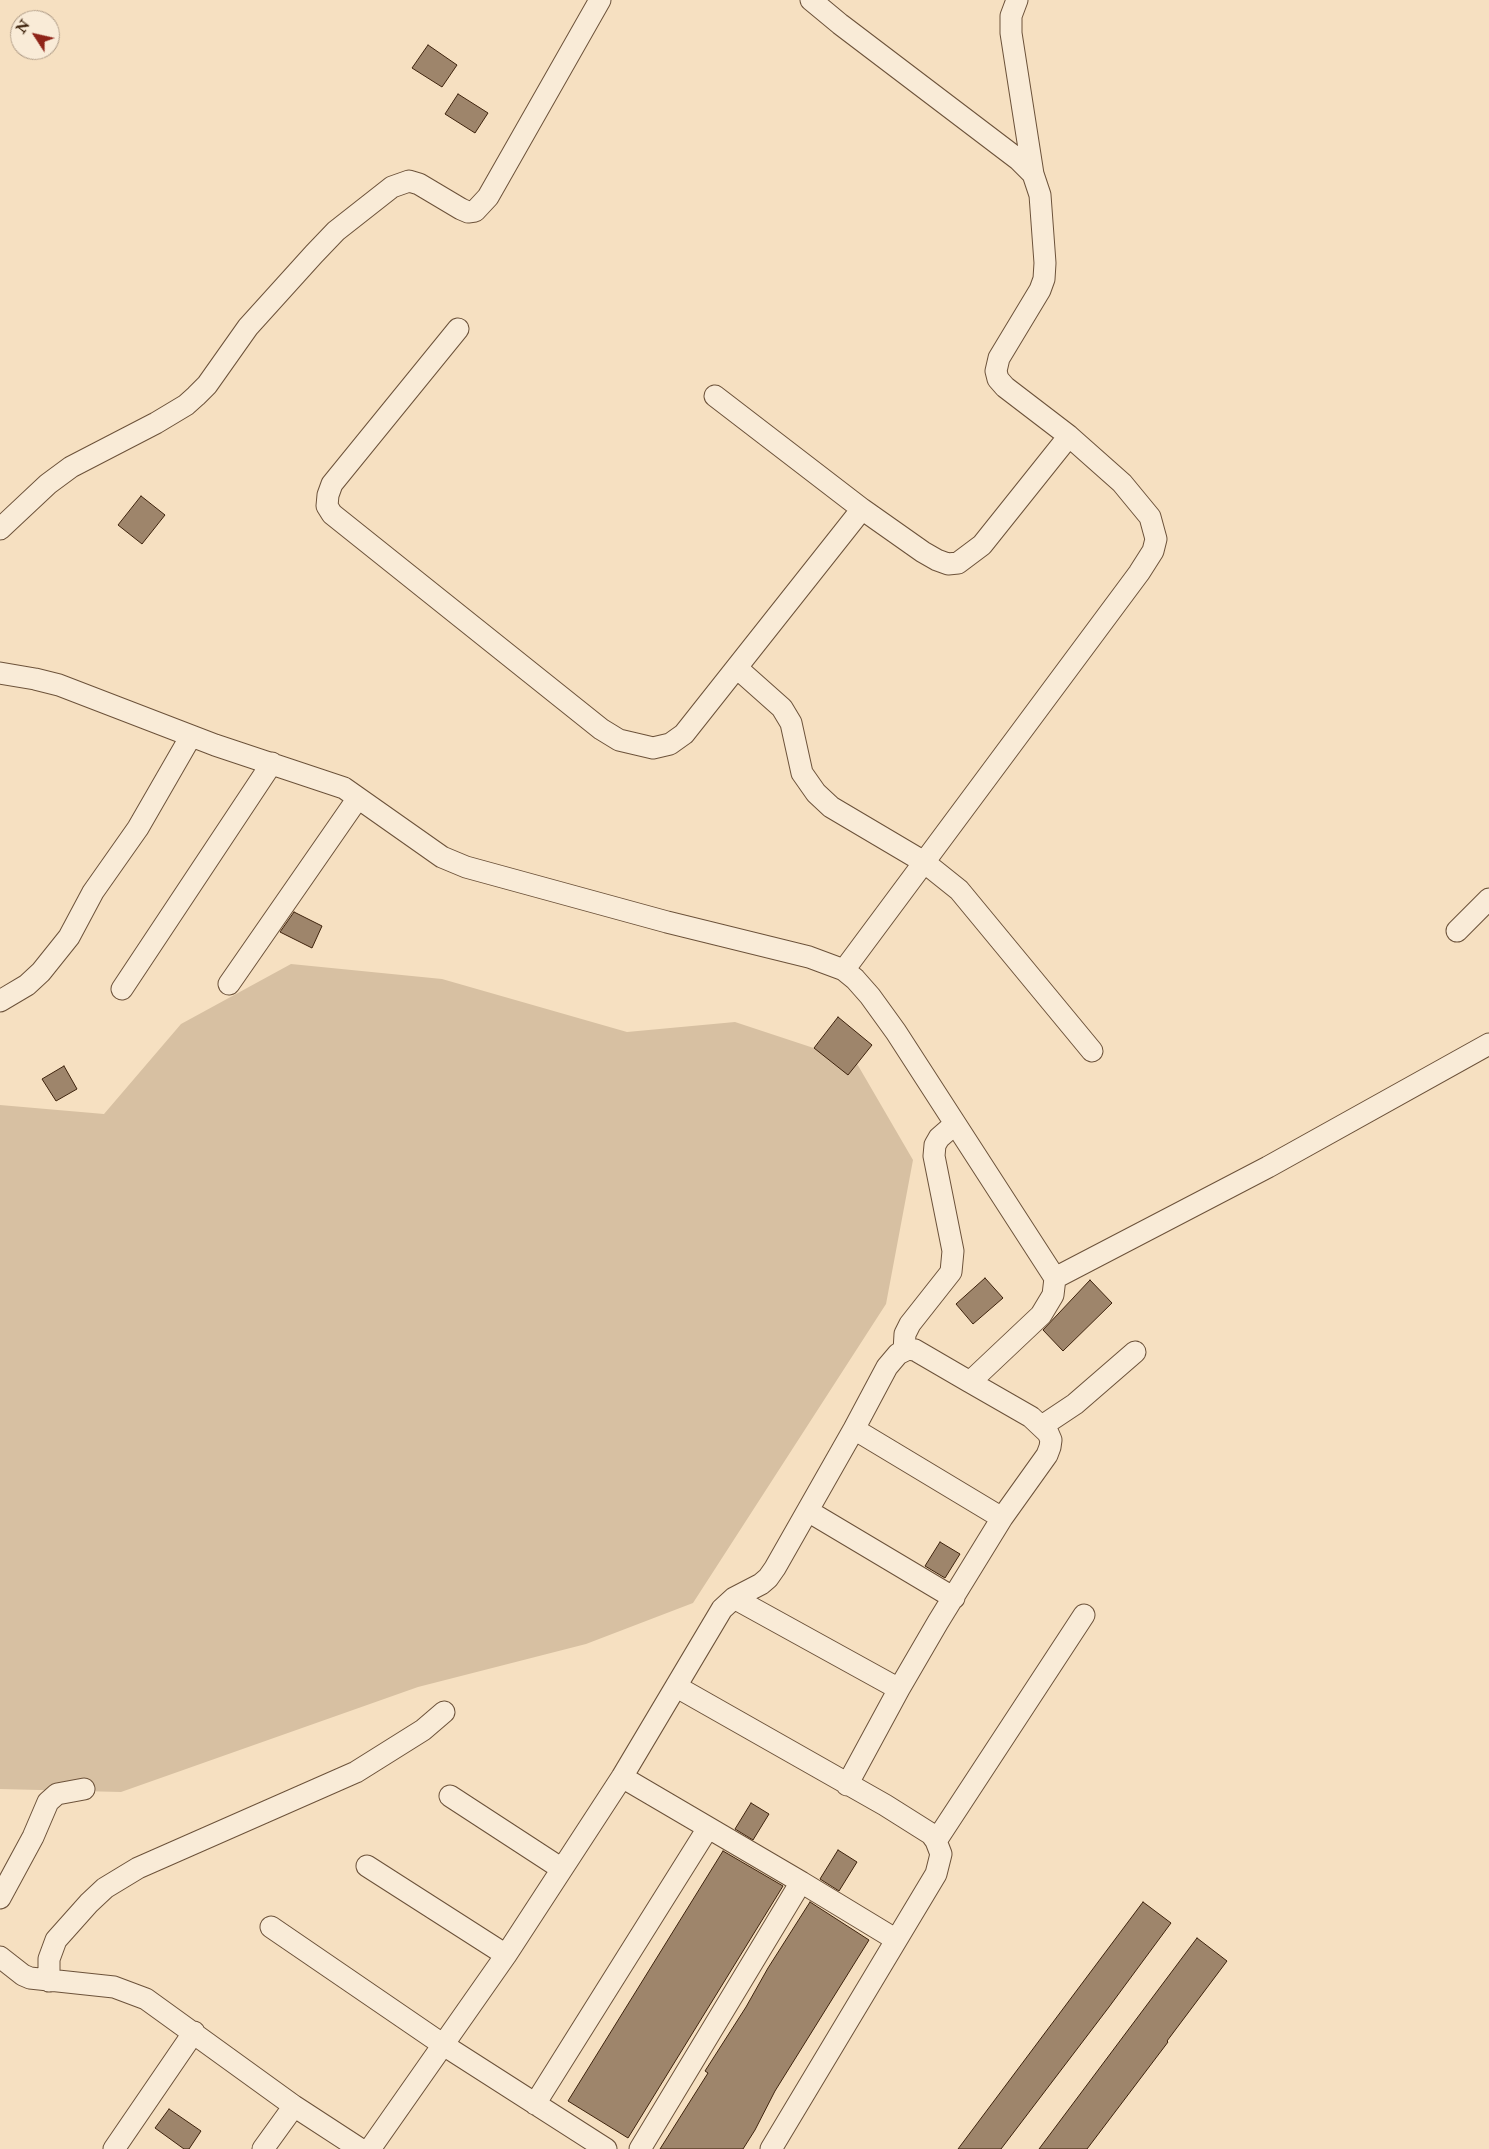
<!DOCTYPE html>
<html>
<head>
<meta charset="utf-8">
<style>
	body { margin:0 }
	#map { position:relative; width:1489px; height:2149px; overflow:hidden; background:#f6e0c1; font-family:"IM FELL Double Pica",serif }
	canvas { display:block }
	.north { position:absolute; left:10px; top:10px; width:50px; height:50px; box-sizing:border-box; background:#f9ebd7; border:1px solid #ae9b86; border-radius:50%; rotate:305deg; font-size:14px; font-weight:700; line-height:20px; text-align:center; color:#3e230d }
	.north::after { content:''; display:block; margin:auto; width:18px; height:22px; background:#8f2418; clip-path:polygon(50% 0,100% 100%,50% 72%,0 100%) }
</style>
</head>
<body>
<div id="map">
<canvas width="1489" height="2149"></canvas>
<div class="north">N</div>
</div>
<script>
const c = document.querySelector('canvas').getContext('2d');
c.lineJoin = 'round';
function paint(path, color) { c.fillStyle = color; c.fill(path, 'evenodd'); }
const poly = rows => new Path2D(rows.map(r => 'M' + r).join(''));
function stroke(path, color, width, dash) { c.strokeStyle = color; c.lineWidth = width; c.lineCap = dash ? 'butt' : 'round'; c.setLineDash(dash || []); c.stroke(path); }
paint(poly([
	[291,964,442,979,627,1032,735,1022,856,1062,913,1160,886,1304,693,1603,586,1644,418,1687,121,1792,0,1789,0,1105,104,1114,181,1024]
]), '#d7c0a2');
const building = poly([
	[428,45,457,65,442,87,412,68,428,45],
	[458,94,488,113,475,133,445,114,458,94],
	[141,496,165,515,142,544,118,525,141,496],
	[294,912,322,926,312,948,280,932,294,912],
	[838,1017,872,1045,848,1075,814,1048,838,1017],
	[64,1066,77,1089,56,1101,42,1079,64,1066],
	[985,1278,1003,1298,973,1324,956,1304,985,1278],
	[1090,1280,1112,1303,1063,1351,1043,1330,1090,1280],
	[940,1542,960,1554,945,1578,925,1566,940,1542],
	[751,1803,769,1814,753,1840,735,1829,751,1803],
	[838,1850,857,1862,839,1891,820,1879,838,1850],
	[723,1851,783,1886,628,2138,568,2101,723,1851],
	[810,1902,869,1940,775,2091,755,2130,743,2149,660,2149,708,2073,705,2071,746,2007,768,1968,810,1902],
	[1143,1902,1171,1923,1109,2007,1001,2149,958,2149,1143,1902],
	[1197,1938,1227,1961,1167,2041,1168,2042,1087,2149,1039,2149,1197,1938],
	[169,2109,201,2131,189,2149,184,2149,155,2128,169,2109]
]);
paint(building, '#9e856b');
stroke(building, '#3e230d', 1);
const street = poly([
	[811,0,840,24,1019,160,1033,174,1040,195,1045,263,1044,279,1040,290,999,358,996,371,998,379,1005,387,1069,436,1122,483,1150,517,1156,539,1153,551,1139,573,844,970],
	[1017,0,1011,16,1011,33,1033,174],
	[458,329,332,484,328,495,327,506,332,514,601,729,619,740,653,748,670,744,684,734,862,509],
	[715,396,862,509,923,552,937,560,948,564,958,563,982,545,1069,436],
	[0,529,48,484,71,467,156,423,186,405,196,396,207,385,248,327,314,254,336,231,392,187,409,181,419,184,461,209,468,212,475,211,488,197,600,0],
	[737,668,782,708,791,723,802,773,816,793,831,807,924,862,959,890,1092,1051],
	[0,673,35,679,59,685,215,745,344,788,442,857,466,867,667,922,809,957,844,970,855,979,870,996,896,1032,1055,1278,1053,1295,1041,1315,970,1382,915,1350,908,1349,898,1354,887,1367,854,1429,775,1568,768,1578,761,1584,734,1598,722,1609,622,1777,506,1955,370,2149],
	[1457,931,1489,899],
	[229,984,358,798],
	[122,989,272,763],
	[0,1001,27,985,41,972,69,937,93,892,138,828,191,736],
	[1055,1278,1268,1167,1489,1044],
	[904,1351,905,1334,910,1324,951,1272,953,1251,934,1156,935,1145,939,1138,955,1124],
	[1042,1426,1075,1404,1135,1352],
	[854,1429,1002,1518],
	[808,1511,954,1598],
	[734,1598,899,1689],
	[677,1687,885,1805,931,1834,936,1841,941,1854,936,1874,771,2149],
	[622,1777,801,1882],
	[847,1785,899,1689,938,1622,1002,1518,1047,1455,1050,1447,1051,1440,1048,1433,1031,1417,970,1382],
	[450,1796,562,1869],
	[936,1841,1084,1615],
	[367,1866,506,1955],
	[0,1898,33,1837,48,1802,57,1794,84,1789],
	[271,1927,442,2044,606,2149],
	[0,1957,23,1975,30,1978,114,1987,146,1999,294,2106,360,2149],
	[49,1981,49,1959,56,1940,89,1903,105,1888,138,1868,356,1772,423,1730,444,1712],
	[535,2104,708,1828],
	[114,2149,194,2032],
	[263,2149,294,2106],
	[640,2149,801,1882,895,1939]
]);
stroke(street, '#6c523a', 23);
stroke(street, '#f9ebd7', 21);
</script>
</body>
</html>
